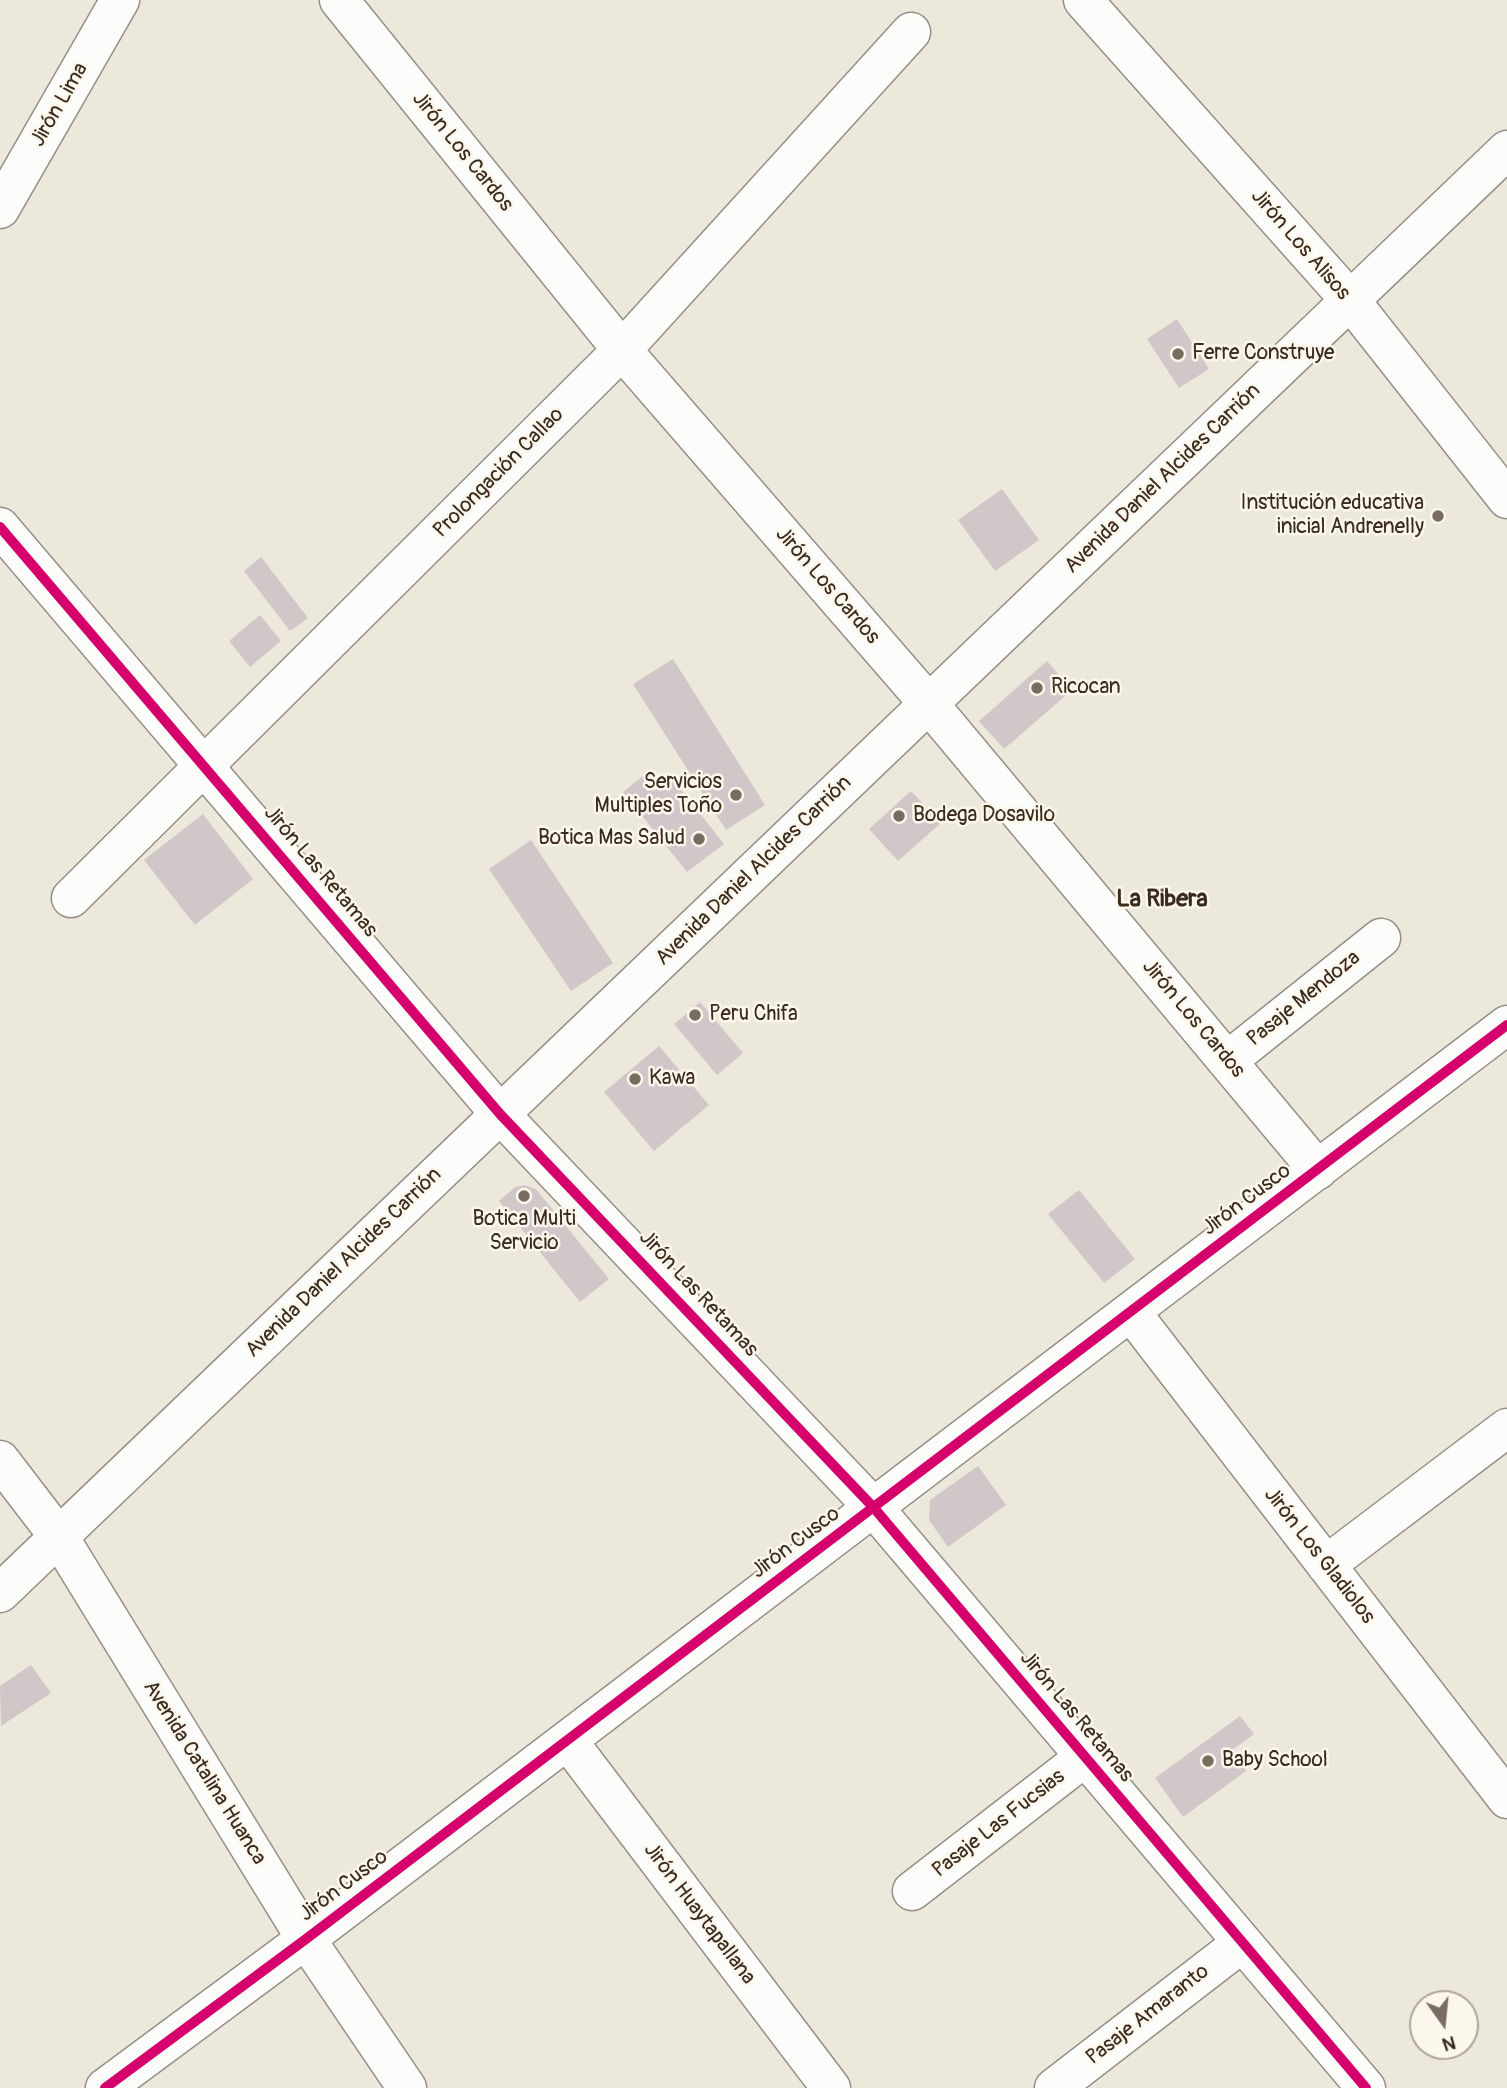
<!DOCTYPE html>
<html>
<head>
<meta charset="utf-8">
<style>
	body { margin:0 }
	#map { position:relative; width:1507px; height:2088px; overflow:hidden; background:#ece8db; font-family:Pangolin,sans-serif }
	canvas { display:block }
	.north { position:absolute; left:1409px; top:1990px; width:70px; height:70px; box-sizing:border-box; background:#fbf7ec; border:2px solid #aea59a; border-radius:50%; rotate:165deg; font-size:19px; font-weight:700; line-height:28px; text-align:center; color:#3b2a1e }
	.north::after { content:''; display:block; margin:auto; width:24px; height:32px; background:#796c60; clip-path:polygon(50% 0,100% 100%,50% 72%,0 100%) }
</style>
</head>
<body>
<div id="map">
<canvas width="1507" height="2088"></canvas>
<div class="north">N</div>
</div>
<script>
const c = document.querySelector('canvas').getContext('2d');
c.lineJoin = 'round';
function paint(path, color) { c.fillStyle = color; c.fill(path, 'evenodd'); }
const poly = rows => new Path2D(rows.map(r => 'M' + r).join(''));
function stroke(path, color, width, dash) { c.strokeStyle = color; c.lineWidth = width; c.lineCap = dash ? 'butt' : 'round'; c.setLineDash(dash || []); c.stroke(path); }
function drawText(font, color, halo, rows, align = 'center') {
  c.font = font + ' Pangolin,sans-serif'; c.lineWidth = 5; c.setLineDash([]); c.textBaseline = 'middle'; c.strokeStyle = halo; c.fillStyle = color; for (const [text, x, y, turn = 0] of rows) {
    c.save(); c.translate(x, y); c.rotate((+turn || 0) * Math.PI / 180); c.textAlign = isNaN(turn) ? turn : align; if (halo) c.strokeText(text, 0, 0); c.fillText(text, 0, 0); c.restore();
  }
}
paint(poly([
	[1177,319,1209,369,1179,388,1147,339],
	[1002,489,1039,540,995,571,958,520],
	[261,557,308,618,290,631,244,571],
	[260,615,281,641,250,667,229,641],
	[673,659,765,805,726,830,633,684],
	[1047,661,1072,690,1004,749,979,721],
	[643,776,654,791,671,777,724,844,687,872,623,792],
	[911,791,941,823,898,861,869,829],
	[203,814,253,879,195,925,144,860],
	[531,840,613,963,571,991,489,869],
	[700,1002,743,1053,717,1075,674,1024],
	[659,1046,709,1105,654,1151,604,1092],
	[525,1185,536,1189,609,1279,580,1302,499,1201,515,1187],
	[1079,1190,1135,1259,1104,1283,1048,1214],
	[978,1466,1006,1505,948,1547,929,1520,930,1500],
	[31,1665,51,1693,1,1726,0,1686],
	[1240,1716,1254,1734,1231,1751,1246,1771,1183,1817,1155,1778]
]), '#d2c7c8');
const minor = poly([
	[339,0,622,350,929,704,1318,1170],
	[1083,0,1350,300,1507,499],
	[0,209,120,0],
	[0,527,500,1114,874,1508,1366,2088],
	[71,898,622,350,911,32],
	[1227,1061,1381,938],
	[1131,1312,1507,1799],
	[0,1460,59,1537,306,1939,407,2088],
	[1326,1565,1507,1428],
	[568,1741,831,2088],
	[912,1891,1085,1757],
	[105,2088,306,1939,1507,1025],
	[1054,2088,1242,1943]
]);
const major = poly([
	[0,1593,1507,150]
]);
stroke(minor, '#958f87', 41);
stroke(major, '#958f87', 41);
stroke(minor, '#fcfcfa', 38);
stroke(major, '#fcfcfa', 38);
stroke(poly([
	[0,527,500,1114,874,1508,1366,2088],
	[105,2088,306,1939,1507,1025]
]), '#d6006c', 10);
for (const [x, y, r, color] of [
	[1178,354,7,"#796c60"],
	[1438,516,7,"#796c60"],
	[1037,688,7,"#796c60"],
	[736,795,7,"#796c60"],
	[899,816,7,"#796c60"],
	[699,839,7,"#796c60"],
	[695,1015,7,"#796c60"],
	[635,1079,7,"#796c60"],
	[524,1196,7,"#796c60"],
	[1208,1761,7,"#796c60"]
]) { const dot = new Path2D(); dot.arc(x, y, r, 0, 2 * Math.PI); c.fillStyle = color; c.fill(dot); stroke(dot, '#fbf7ec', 2.5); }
drawText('21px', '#3b2a1e', '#fbf7ec', [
	["Jirón Lima",60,105,-60],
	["Jirón Los Cardos",462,152,51],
	["Jirón Los Alisos",1300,245,49],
	["Prolongación Callao",499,473,-45],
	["Avenida Daniel Alcides Carrión",1163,479,-44],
	["Jirón Los Cardos",827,586,49],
	["Avenida Daniel Alcides Carrión",754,871,-44],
	["Jirón Las Retamas",320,872,50],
	["Pasaje Mendoza",1304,999,-39],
	["Jirón Los Cardos",1193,1019,50],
	["Jirón Cusco",1247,1200,-37],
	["Avenida Daniel Alcides Carrión",344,1263,-44],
	["Jirón Las Retamas",698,1294,47],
	["Jirón Cusco",796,1543,-37],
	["Jirón Los Gladiolos",1319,1556,52],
	["Jirón Las Retamas",1076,1717,50],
	["Avenida Catalina Huanca",204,1773,58],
	["Pasaje Las Fucsias",999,1824,-38],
	["Jirón Cusco",344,1886,-37],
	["Jirón Huaytapallana",699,1914,53],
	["Pasaje Amaranto",1148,2015,-38]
]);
drawText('21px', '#3b2a1e', '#fbf7ec', [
	["Ferre Construye",1192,354],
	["Institución educativa",1424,504,"right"],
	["inicial Andrenelly",1424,528,"right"],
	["Ricocan",1051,688],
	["Servicios",722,783,"right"],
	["Multiples Toño",722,807,"right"],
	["Bodega Dosavilo",913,816],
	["Botica Mas Salud",685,839,"right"],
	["Peru Chifa",709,1015],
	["Kawa",649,1079],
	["Botica Multi",524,1220,"center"],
	["Servicio",524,1244,"center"],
	["Baby School",1222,1761]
], 'left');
drawText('bold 24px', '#3b2a1e', '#fbf7ec', [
	["La Ribera",1162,900]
]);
</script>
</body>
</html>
